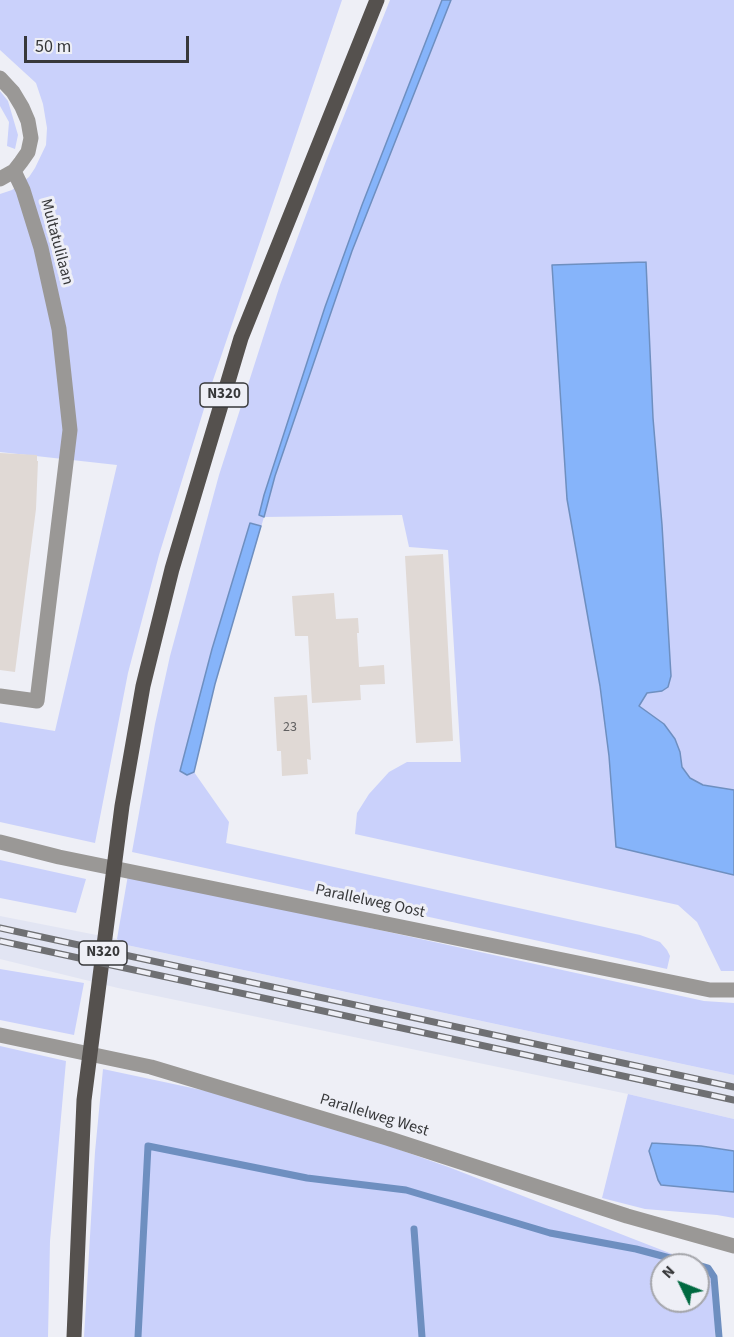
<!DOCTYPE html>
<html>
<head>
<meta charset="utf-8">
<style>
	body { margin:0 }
	#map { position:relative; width:734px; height:1337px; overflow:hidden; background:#eeeff6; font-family:"Source Sans 3",sans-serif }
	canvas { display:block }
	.north { position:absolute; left:650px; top:1253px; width:60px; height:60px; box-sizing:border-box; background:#eeeff6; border:2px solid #a5a6ab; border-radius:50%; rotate:313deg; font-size:16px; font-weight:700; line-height:24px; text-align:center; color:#37383a }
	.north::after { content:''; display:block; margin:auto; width:21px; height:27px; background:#006940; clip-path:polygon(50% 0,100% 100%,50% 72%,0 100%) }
	.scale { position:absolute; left:24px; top:36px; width:165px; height:27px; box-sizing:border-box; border:3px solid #37383a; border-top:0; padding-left:8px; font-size:18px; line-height:21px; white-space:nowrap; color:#37383a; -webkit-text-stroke:4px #eeeff6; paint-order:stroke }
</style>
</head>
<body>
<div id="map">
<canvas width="734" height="1337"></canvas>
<div class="north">N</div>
<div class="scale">50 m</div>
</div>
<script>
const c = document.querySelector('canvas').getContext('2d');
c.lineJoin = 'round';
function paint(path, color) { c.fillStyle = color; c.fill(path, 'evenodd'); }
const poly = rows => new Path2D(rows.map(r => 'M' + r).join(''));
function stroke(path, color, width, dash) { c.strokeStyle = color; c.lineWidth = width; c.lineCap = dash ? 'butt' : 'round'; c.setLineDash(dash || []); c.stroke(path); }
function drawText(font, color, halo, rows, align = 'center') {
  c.font = font + ' "Source Sans 3",sans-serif'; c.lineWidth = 6; c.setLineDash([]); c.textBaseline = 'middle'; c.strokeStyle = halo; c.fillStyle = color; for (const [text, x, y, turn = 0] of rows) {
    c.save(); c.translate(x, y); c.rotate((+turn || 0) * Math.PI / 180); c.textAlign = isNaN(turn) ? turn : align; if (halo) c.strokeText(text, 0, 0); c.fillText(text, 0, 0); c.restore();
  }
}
paint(poly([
	[0,916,117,939,122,944,734,1075,734,1119,628,1094,118,988,0,959]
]), '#e2e5f3');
paint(poly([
	[0,0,342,0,211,386,159,555,128,673,95,843,0,822,0,722,55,731,117,465,0,452,0,194,12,190,29,177,35,168,46,145,47,128,43,104,36,83,0,50],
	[390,0,734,0,734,790,703,785,690,778,682,767,680,752,664,724,638,706,647,693,662,691,662,525,653,418,646,263,552,265,567,499,600,686,609,756,616,847,734,875,734,971,721,971,697,922,678,905,355,834,357,813,369,794,389,772,407,762,461,762,448,550,409,547,402,515,264,517,215,684,194,772,229,822,226,843,640,935,660,942,667,950,670,956,667,969,132,852,155,724,170,656,219,475,280,285,326,161],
	[0,91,8,101,18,135,15,149,7,146,9,122,0,106],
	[0,860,86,879,76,913,0,898],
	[128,875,704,1001,734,1003,734,1075,122,944,117,939],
	[0,969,84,983,74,1035,0,1020],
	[0,1046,66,1061,50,1241,48,1337,0,1337],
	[103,1069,225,1095,358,1135,451,1168,708,1268,714,1277,715,1337,84,1337,95,1152],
	[662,1265,698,1265,698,1301,662,1301],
	[628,1094,734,1119,734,1151,701,1146,661,1185,734,1192,734,1218,717,1215,645,1209,602,1198]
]), '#cad1fb');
const water = poly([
	[442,0,451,0,352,251,275,476,264,517,259,515,264,495,325,307,362,205,442,0],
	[646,262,653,418,662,525,671,676,668,687,662,691,647,693,639,706,664,724,675,739,680,752,682,767,690,778,703,785,734,790,734,875,616,847,609,756,600,686,567,499,552,265,646,262],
	[250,523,261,526,215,684,194,772,187,775,180,771,212,649,250,523],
	[652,1143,701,1146,734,1151,734,1192,661,1185,658,1180,649,1151,652,1143]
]);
paint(water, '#86b4fa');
stroke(water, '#6e8fc0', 1.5);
stroke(poly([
	[414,1229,422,1337],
	[698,1265,708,1268,714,1277,719,1337],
	[138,1337,148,1146,307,1178,406,1190,550,1233,636,1249,696,1265]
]), '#6e8fc0', 7);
paint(poly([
	[0,453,37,455,37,461,38,461,36,509,15,672,0,670],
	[443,554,453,741,416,743,405,556],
	[334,593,336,619,358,618,359,633,357,633,359,667,384,665,385,684,360,685,361,700,312,703,308,636,295,636,292,596],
	[307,695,311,760,307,759,308,774,282,776,281,751,277,751,274,697]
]), '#e0d9d5');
stroke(poly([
	[0,78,13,92,22,107,28,121,31,138,28,152,21,162,14,171,0,179],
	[0,696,37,701,70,430,59,329,41,248,23,190,14,171],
	[0,842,59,857,710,990,734,990],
	[0,1035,151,1067,387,1138,627,1216,734,1246]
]), '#9a9896', 15);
stroke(poly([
	[74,1337,84,1100,122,806,143,686,172,569,241,338,377,0]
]), '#55514e', 15);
const rail = poly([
	[0,928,734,1087],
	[0,941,734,1100]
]);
stroke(rail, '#6f7073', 7);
stroke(rail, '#eeeff6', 4.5, [14]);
drawText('14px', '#616061', null, [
	["23",290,728]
]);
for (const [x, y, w] of [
	[224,395,48],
	[103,953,48]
]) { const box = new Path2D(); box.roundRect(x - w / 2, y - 12, w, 24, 4.5); c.fillStyle = '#eeeff6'; c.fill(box); stroke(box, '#37383a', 1.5); }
drawText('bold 15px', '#37383a', null, [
	["N320",224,395],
	["N320",103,953]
]);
drawText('16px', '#37383a', '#eeeff6', [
	["Multatulilaan",56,242,75],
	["Parallelweg Oost",370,902,12],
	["Parallelweg West",374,1116,17]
]);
</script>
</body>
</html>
